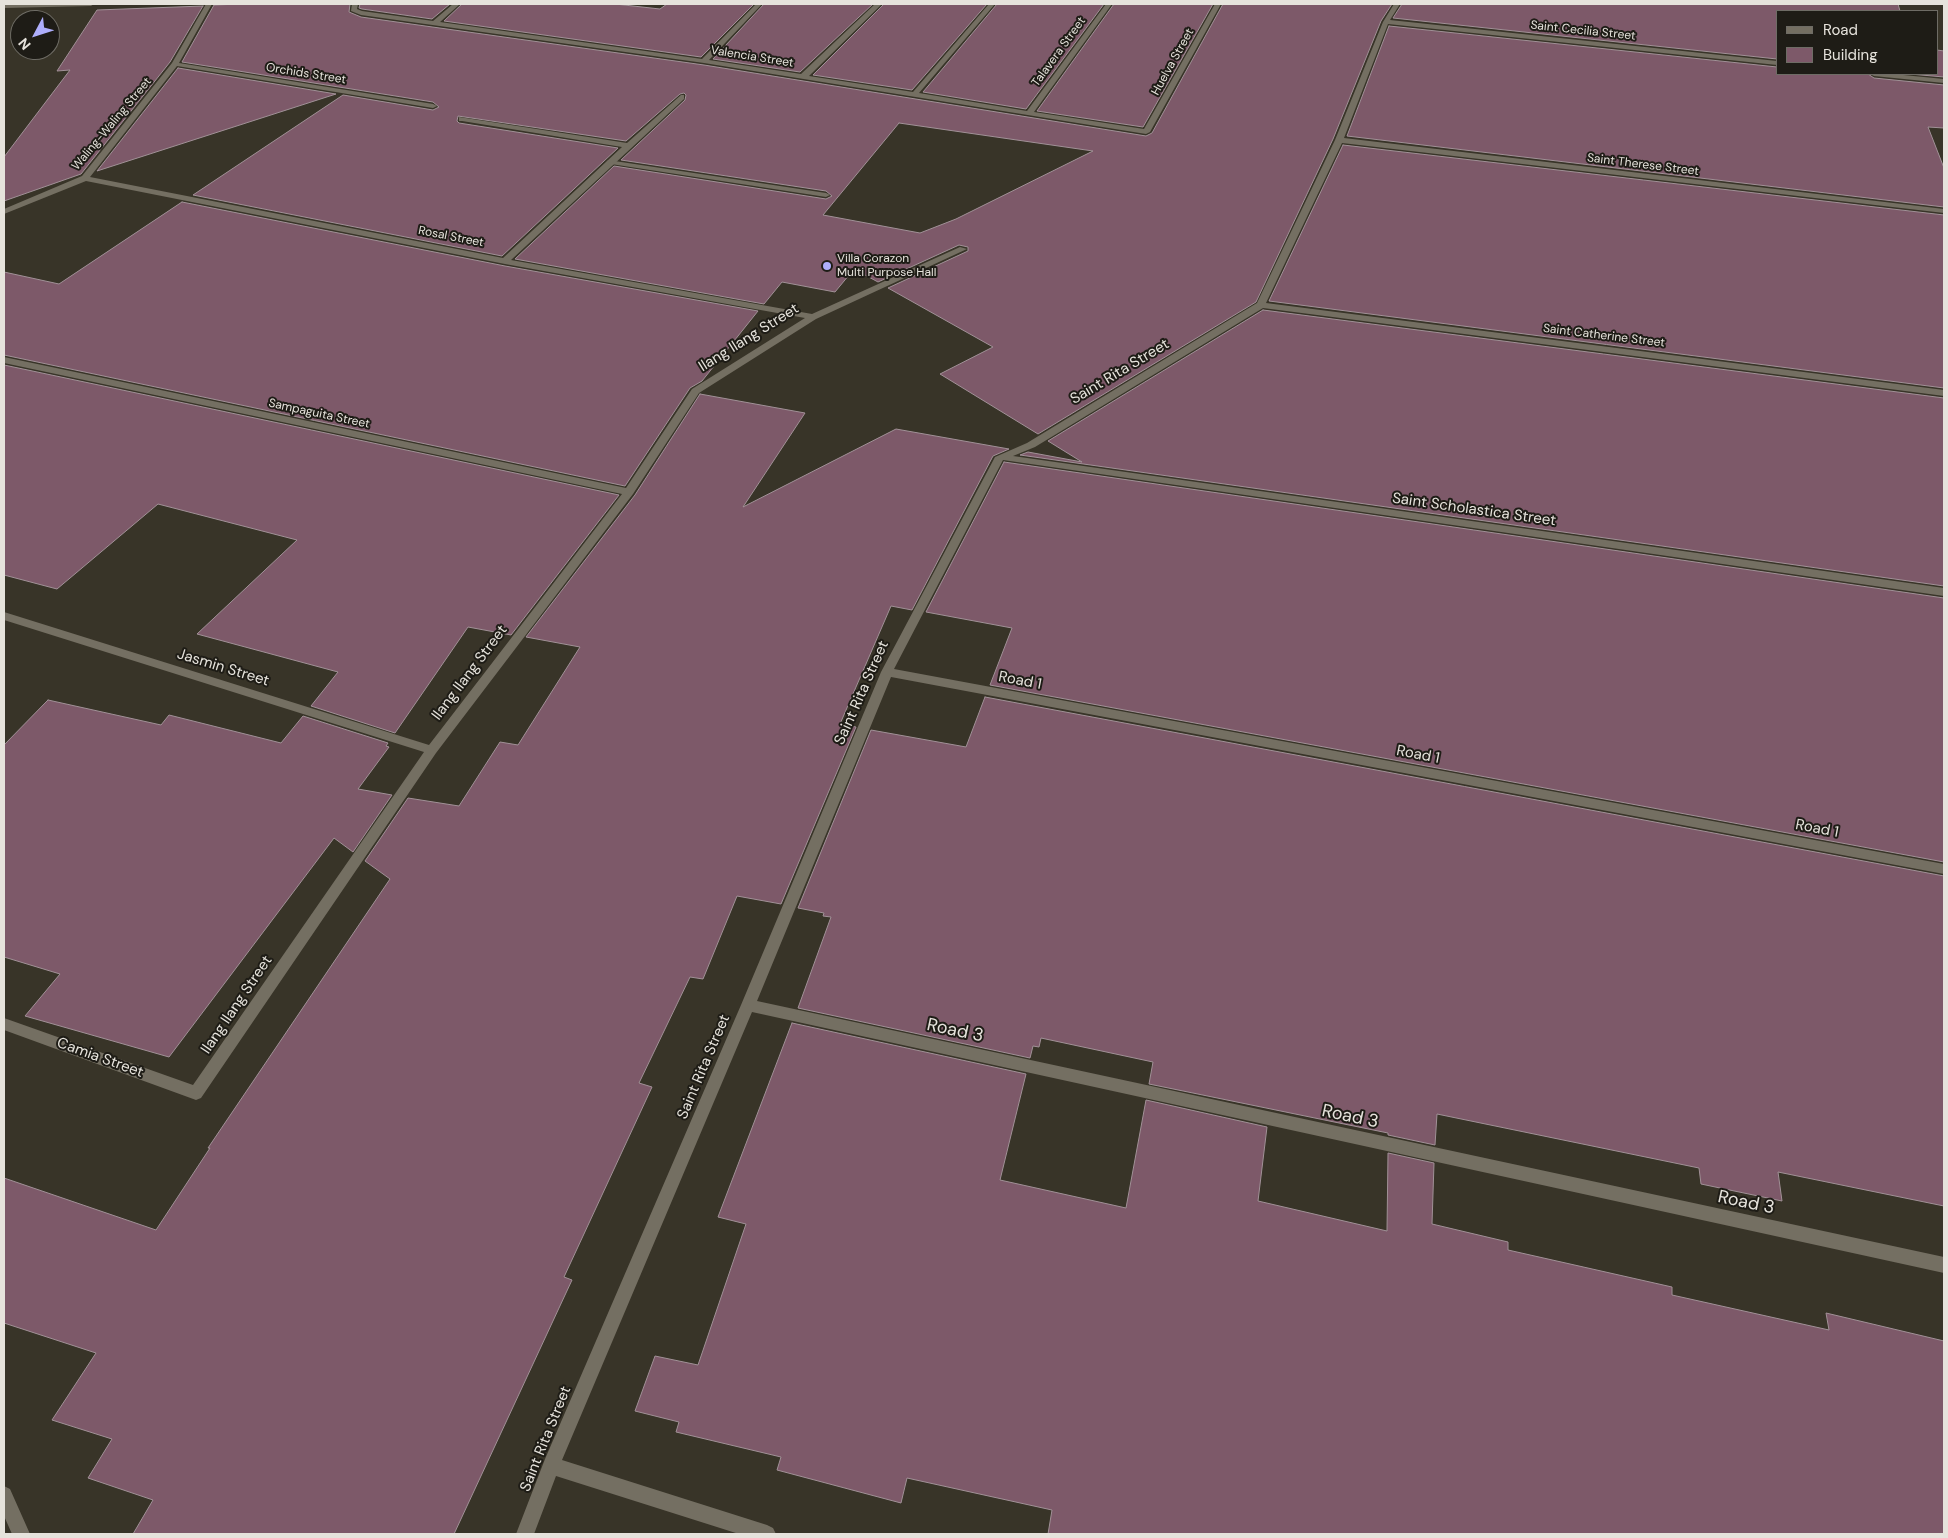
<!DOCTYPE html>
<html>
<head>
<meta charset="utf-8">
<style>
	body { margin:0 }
	#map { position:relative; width:1948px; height:1538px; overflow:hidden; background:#383428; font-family:"DM Sans",sans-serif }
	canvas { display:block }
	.frame { position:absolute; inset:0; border:5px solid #e6e3dc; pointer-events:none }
	.legend { position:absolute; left:1776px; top:10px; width:162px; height:65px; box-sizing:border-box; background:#1e1c16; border:1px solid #6e6c65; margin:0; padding:6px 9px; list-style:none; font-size:15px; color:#e6e3dc }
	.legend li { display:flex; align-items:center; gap:10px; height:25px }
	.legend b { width:25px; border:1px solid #6e6c65 }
	.north { position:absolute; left:10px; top:10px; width:50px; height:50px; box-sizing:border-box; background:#1e1c16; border:1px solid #6e6c65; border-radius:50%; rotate:230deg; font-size:14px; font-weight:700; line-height:20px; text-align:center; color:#e6e3dc }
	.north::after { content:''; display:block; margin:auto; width:18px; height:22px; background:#aeaefb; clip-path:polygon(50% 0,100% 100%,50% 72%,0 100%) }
</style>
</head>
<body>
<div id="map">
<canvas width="1948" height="1538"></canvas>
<div class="frame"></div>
<ul class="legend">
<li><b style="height:6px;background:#746f62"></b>Road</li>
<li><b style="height:14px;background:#7d5969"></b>Building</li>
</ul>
<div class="north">N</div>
</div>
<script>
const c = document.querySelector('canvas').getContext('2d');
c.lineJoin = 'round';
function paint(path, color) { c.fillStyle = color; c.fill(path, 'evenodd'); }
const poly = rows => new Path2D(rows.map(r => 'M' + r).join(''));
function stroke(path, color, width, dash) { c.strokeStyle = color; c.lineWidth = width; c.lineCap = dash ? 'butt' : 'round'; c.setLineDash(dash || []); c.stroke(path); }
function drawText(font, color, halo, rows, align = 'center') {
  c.font = font + ' "DM Sans",sans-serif'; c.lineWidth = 4; c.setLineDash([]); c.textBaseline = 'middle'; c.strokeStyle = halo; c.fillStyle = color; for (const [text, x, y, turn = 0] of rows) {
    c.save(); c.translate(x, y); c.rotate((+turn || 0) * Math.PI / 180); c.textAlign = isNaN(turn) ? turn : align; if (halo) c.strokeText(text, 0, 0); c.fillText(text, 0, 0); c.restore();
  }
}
const building = poly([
	[241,4,350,4,349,12,361,17,704,65,1146,136,1152,133,1223,4,1392,4,1381,21,1333,139,1256,302,1038,434,940,374,993,347,888,288,968,251,968,247,959,245,878,282,854,269,835,292,782,282,764,304,515,259,614,166,826,199,832,196,826,191,621,160,685,100,686,95,684,93,680,94,626,141,458,116,457,121,459,123,618,148,502,256,193,195,343,95,433,110,439,107,433,102,182,62,214,5,241,4],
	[899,123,1093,151,956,219,920,233,823,215,899,123],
	[360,4,450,4,432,19,362,9,359,8,360,4],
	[462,4,615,4,660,9,667,4,754,4,701,57,444,21,462,4],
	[764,4,873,4,800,72,713,59,764,4],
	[884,4,987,4,912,90,813,75,884,4],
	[997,4,1104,4,1026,109,923,92,997,4],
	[1114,4,1213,4,1143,127,1037,111,1114,4],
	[1402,4,1898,4,1900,11,1777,11,1777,59,1393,18,1402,4],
	[203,6,170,62,81,174,4,201,4,157,70,70,57,71,97,10,203,6],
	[1389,26,1777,67,1777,74,1868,74,1874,78,1944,85,1944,128,1928,127,1944,168,1944,207,1347,136,1389,26],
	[1937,50,1944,51,1944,77,1910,74,1937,74,1937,50],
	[178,68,336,94,97,171,178,68],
	[1343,145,1944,215,1944,388,1269,301,1343,145],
	[182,202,505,266,758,311,702,381,690,388,625,486,4,355,4,272,59,284,182,202],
	[1263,310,1944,398,1944,586,1020,455,1028,452,1082,462,1048,441,1263,310],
	[4,365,619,495,511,635,468,627,395,733,311,706,338,672,197,634,297,540,158,504,57,589,4,575,4,365],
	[700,394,805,413,743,507,896,429,1009,449,993,456,912,610,891,606,840,724,856,727,781,904,737,896,703,979,690,977,639,1083,652,1087,564,1277,572,1280,454,1534,133,1534,153,1500,88,1478,112,1439,52,1420,96,1353,4,1323,4,1178,156,1230,210,1148,208,1148,390,879,365,861,408,798,459,806,500,742,518,745,580,647,526,637,635,495,700,394],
	[1004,462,1944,598,1944,862,990,685,1012,628,926,612,1004,462],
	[985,697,1944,876,1944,1206,1778,1172,1782,1201,1701,1184,1699,1168,1437,1114,1435,1145,1388,1135,1388,1133,1149,1084,1153,1062,1041,1038,1039,1047,1033,1046,1030,1058,798,1008,831,917,823,916,824,913,798,908,871,730,966,747,985,697],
	[48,700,161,725,169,715,281,743,303,716,388,743,386,746,389,747,358,789,392,795,353,852,334,838,169,1057,25,1016,60,974,4,957,4,745,48,700],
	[792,1023,1026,1074,1000,1180,1126,1208,1146,1100,1267,1127,1258,1201,1387,1231,1388,1153,1434,1163,1432,1224,1508,1242,1508,1250,1672,1287,1672,1295,1829,1330,1826,1313,1944,1341,1944,1534,1048,1534,1052,1510,907,1478,901,1503,777,1470,781,1457,676,1432,679,1422,635,1411,655,1356,698,1365,746,1224,718,1217,792,1023]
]);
paint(building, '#7d5969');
stroke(building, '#a19197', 1);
paint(poly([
	[4,4,94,4,91,6,4,8,4,4],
	[608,160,826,193,830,195,826,197,611,164,607,162,608,160]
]), '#746f62');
paint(poly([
	[206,4,212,4,179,63,433,104,437,106,433,108,177,66,90,177,503,258,622,147,462,121,459,121,459,117,627,143,681,95,684,95,684,99,511,260,812,314,960,247,967,249,816,319,699,393,633,494,436,753,201,1098,196,1100,4,1030,4,1018,193,1085,424,752,4,620,4,612,429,745,622,494,4,363,4,357,626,488,692,389,805,318,505,264,86,181,4,214,4,209,82,176,172,63,206,4],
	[352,4,358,4,357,9,362,11,433,21,453,4,460,4,440,22,702,59,756,4,762,4,709,60,801,74,875,4,882,4,809,76,913,92,989,4,995,4,919,93,1027,111,1106,4,1112,4,1034,112,1144,129,1215,4,1221,4,1150,132,1146,134,704,63,361,15,351,11,352,4],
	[1394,4,1400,4,1390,20,1777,61,1777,65,1388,24,1344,138,1944,209,1944,213,1342,143,1266,303,1944,390,1944,396,1263,308,1035,447,1013,456,1944,588,1944,596,1003,460,894,669,1944,864,1944,874,891,677,757,1001,1944,1257,1944,1273,752,1012,562,1460,767,1525,773,1528,776,1534,739,1534,556,1476,534,1534,516,1534,545,1459,741,1005,881,672,995,457,1027,443,1257,303,1335,140,1383,22,1394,4],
	[1870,74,1893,74,1944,79,1944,83,1874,76,1870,74],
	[4,1486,10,1489,30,1534,12,1534,4,1516,4,1486]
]), '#746f62');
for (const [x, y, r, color] of [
	[827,266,5,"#aeaefb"]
]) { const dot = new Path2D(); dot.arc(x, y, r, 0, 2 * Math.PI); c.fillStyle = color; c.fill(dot); stroke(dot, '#1e1c16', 2); }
drawText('12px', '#e6e3dc', '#1e1c16', [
	["Saint Cecilia Street",1583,31,6],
	["Talavera Street",1059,52,-54],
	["Valencia Street",752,57,9],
	["Huelva Street",1173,62,-61],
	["Orchids Street",306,74,9],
	["Waling-Waling Street",112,124,-50],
	["Saint Therese Street",1643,165,7],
	["Rosal Street",451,237,11],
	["Saint Catherine Street",1604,336,7],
	["Sampaguita Street",319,414,12]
]);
drawText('12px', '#e6e3dc', '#1e1c16', [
	["Villa Corazon",837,259],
	["Multi Purpose Hall",837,273]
], 'left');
drawText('15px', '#e6e3dc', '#1e1c16', [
	["Ilang Ilang Street",749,338,-32],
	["Saint Rita Street",1120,372,-31],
	["Saint Scholastica Street",1474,510,8],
	["Jasmin Street",223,668,17],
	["Ilang Ilang Street",470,673,-53],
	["Road 1",1020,681,11],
	["Saint Rita Street",862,693,-66],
	["Road 1",1418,755,11],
	["Road 1",1817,829,11],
	["Ilang Ilang Street",237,1005,-56],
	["Camia Street",100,1058,20],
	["Saint Rita Street",704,1067,-67],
	["Saint Rita Street",546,1439,-68]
]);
drawText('18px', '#e6e3dc', '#1e1c16', [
	["Road 3",955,1031,12],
	["Road 3",1350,1117,12],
	["Road 3",1746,1203,12]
]);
</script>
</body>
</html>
